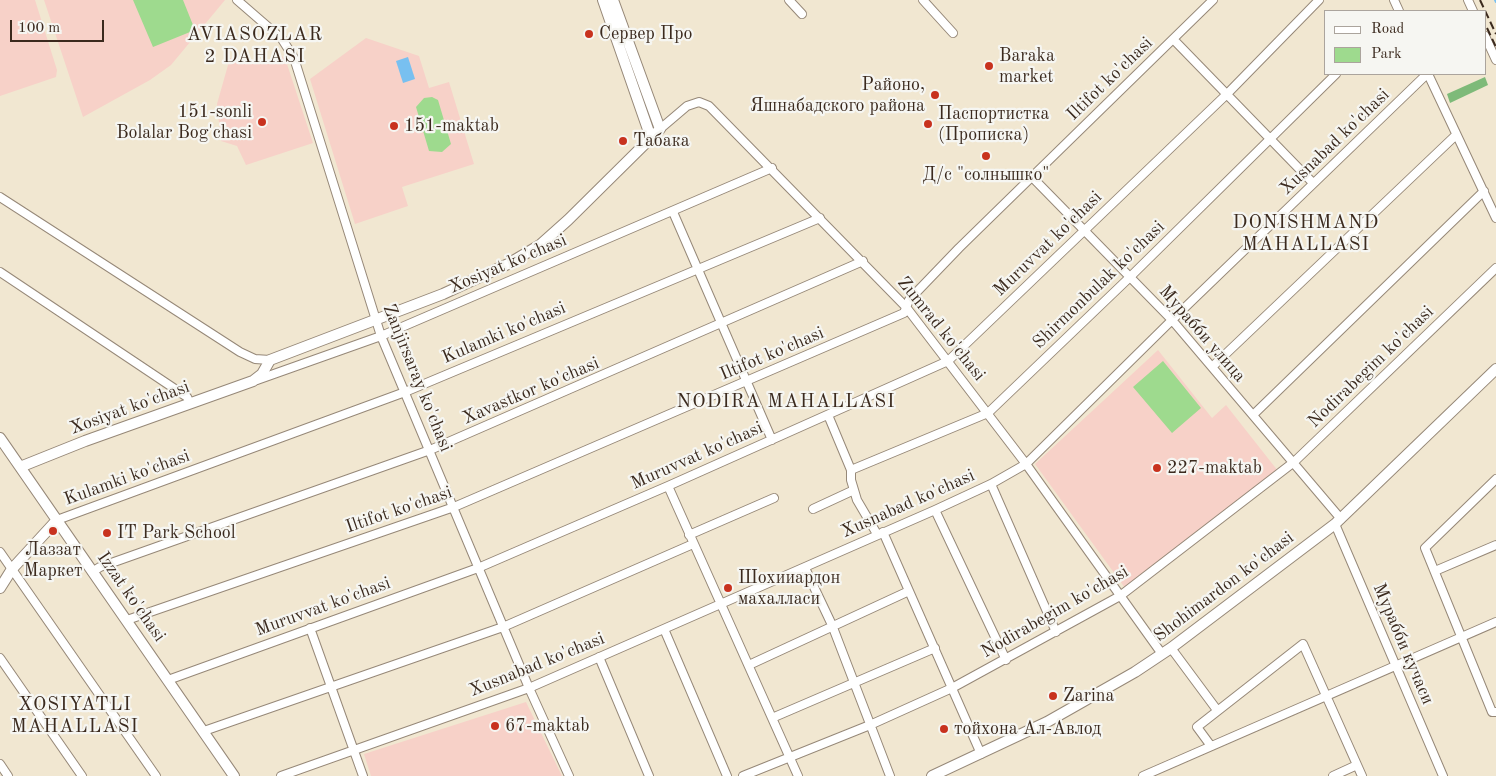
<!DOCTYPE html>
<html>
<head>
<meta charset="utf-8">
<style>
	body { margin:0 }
	#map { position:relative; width:1496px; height:776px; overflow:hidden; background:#f1e7d1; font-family:"Old Standard TT",serif }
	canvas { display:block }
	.legend { position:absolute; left:1324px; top:10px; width:162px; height:65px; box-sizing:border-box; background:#f6f6f2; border:1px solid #aba49d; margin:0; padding:6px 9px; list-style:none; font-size:15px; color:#3b2a1e }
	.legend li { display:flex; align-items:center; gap:10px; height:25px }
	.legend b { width:25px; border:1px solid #aba49d }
	.scale { position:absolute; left:10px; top:20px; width:94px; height:22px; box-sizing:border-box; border:2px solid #3b2a1e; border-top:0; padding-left:6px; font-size:15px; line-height:18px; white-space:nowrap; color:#3b2a1e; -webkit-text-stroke:4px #f6f6f2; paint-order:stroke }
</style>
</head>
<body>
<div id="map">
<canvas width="1496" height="776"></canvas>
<ul class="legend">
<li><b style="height:6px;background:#fff"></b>Road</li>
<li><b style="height:14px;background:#9eda8e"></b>Park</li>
</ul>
<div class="scale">100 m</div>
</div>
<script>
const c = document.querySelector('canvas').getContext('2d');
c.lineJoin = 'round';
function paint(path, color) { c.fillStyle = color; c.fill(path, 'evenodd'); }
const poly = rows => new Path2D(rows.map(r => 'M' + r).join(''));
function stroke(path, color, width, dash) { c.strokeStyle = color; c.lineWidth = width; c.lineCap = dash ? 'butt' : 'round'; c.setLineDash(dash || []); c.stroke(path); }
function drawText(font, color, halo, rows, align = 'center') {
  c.font = font + ' "Old Standard TT",serif'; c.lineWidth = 4.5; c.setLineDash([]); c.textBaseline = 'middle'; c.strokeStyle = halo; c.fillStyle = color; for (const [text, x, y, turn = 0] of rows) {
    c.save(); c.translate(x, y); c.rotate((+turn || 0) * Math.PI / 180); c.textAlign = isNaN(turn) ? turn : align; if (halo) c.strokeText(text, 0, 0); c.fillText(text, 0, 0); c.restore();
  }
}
paint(poly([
	[0,0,35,0,57,70,56,77,0,96],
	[44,0,225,0,171,65,150,80,83,117],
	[366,38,419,56,429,88,449,82,474,164,402,187,408,206,355,224,310,79],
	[282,56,286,61,313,143,246,165,237,146,221,141,217,104,230,58,263,63],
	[1158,350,1212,418,1226,405,1278,471,1125,588,1035,464],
	[526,702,562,776,371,776,364,754]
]), '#f7d1c8');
paint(poly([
	[133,0,183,0,195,30,153,47],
	[432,97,438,100,451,144,442,152,429,151,416,107,424,98],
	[1163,361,1201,408,1172,433,1133,387]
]), '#9eda8e');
paint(poly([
	[1485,77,1488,85,1450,103,1447,94]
]), '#7eba79');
paint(poly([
	[408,57,415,79,403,83,396,61]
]), '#78c0f0');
stroke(poly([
	[1495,0,1496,2]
]), '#78c0f0', 2);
const minor = poly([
	[237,0,282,39,294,58,381,336,529,688,569,776],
	[789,0,802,14],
	[923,0,953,33],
	[1394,0,1399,11],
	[1468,0,1473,11],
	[1485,36,1496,60],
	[1173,39,1313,183],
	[1428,74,1496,218],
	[660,129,687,106,699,102,709,106,906,307,1026,464,1162,654],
	[1032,177,1172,320,1341,519],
	[0,197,240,352,255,359,270,360],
	[673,212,772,440],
	[0,272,187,397,190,403],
	[1212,367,1456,135],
	[257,380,381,336,772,168],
	[828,415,851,470,851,480,857,500,877,534],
	[1253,415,1484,191],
	[851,470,988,413,1130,277,1336,74],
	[1496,479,1425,548,1492,712,1496,712],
	[991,484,1056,632],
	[668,486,798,776],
	[813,509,854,490],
	[935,510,1006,660],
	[57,520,405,392,820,218],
	[1335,524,1443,776],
	[883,532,981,754],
	[689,535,774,498],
	[0,552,156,776],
	[805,568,832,625,890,776],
	[1435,571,1496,545],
	[92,572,100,567,430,450,863,261],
	[127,620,454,507,904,313,909,300,959,248,1213,0],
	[310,628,363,776],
	[664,629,727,776],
	[1171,648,1217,710],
	[599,657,649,776],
	[0,658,82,776],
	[749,665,909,591],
	[168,680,478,568,668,486,948,361,1227,94,1319,0],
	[772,718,935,648],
	[204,731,503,627,693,544],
	[1211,746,1197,727,1303,644,1362,776],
	[0,764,8,776],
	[281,776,529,688,935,510,991,484,1026,464,1172,320,1427,74],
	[743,776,870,725,952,688,1120,596,1294,462,1496,268],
	[1143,776,1496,622],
	[1333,776,1357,765]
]);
const major = poly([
	[603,0,651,138],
	[0,438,234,776],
	[20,467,85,441,253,381,262,374,270,360,443,294,508,264,540,245,568,220,660,129,613,0],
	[0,588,12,569,57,520],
	[932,776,1047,722,1135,672,1171,648,1335,524,1496,369]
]);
stroke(minor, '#968878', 10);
stroke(major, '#968878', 12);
stroke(minor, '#fff', 8);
stroke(major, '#fff', 10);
stroke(poly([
	[1480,0,1496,34],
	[1487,28,1496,47]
]), '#3b2a1e', 2, [8, 4]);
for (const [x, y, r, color] of [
	[589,34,5,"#c8321e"],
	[989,66,5,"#c8321e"],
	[935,95,5,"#c8321e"],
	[262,122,5,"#c8321e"],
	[928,124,5,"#c8321e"],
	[394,126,5,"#c8321e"],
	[623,141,5,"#c8321e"],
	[986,156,5,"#c8321e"],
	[1157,468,5,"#c8321e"],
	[53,531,5,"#c8321e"],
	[107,533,5,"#c8321e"],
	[728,588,5,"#c8321e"],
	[1053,696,5,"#c8321e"],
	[495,726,5,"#c8321e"],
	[944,729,5,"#c8321e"]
]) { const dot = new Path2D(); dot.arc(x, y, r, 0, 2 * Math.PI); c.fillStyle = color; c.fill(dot); stroke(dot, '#f6f6f2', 2); }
drawText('18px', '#3b2a1e', '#f6f6f2', [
	["Сервер Про",599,34],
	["Baraka",999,56],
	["market",999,77],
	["Районо,",925,85,"right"],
	["Яшнабадского района",925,106,"right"],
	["151-sonli",252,112,"right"],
	["Bolalar Bog'chasi",252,133,"right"],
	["Паспортистка",938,114],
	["(Прописка)",938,135],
	["151-maktab",404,126],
	["Табака",633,141],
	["Д/с \"солнышко\"",986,175,"center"],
	["227-maktab",1167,468],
	["IT Park School",117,533],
	["Лаззат",53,550,"center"],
	["Маркет",53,571,"center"],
	["Шохииардон",738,578],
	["махалласи",738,599],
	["Zarina",1063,696],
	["67-maktab",505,726],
	["тойхона Ал-Авлод",954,729]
], 'left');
drawText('18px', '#3b2a1e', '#f6f6f2', [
	["Iltifot ko'chasi",1110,79,-44],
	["Xusnabad ko'chasi",1335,142,-44],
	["Muruvvat ko'chasi",1048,244,-44],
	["Xosiyat ko'chasi",508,264,-23],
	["Shirmonbulak ko'chasi",1099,285,-44],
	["Zumrad ko'chasi",941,329,51],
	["Kulamki ko'chasi",504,333,-23],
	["Мурабби улица",1202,334,49],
	["Iltifot ko'chasi",772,354,-23],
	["Nodirabegim ko'chasi",1371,367,-44],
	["Zanjirsaray ko'chasi",417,378,68],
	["Xavastkor ko'chasi",531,391,-23],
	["Xosiyat ko'chasi",130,408,-20],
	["Muruvvat ko'chasi",697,456,-24],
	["Kulamki ko'chasi",127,478,-20],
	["Xusnabad ko'chasi",908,504,-24],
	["Iltifot ko'chasi",399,510,-19],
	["Shohimardon ko'chasi",1224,587,-37],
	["Izzat ko'chasi",131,597,55],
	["Muruvvat ko'chasi",323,607,-20],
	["Nodirabegim ko'chasi",1055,612,-30],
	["Мурабби кучаси",1403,644,67],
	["Xusnabad ko'chasi",537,665,-22]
]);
c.letterSpacing = '1px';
drawText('19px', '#3b2a1e', '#f6f6f2', [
	["AVIASOZLAR",255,35],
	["2 DAHASI",255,57],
	["DONISHMAND",1306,223],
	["MAHALLASI",1306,245],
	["NODIRA MAHALLASI",786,402],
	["XOSIYATLI",75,705],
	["MAHALLASI",75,727]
]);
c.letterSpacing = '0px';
</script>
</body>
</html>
